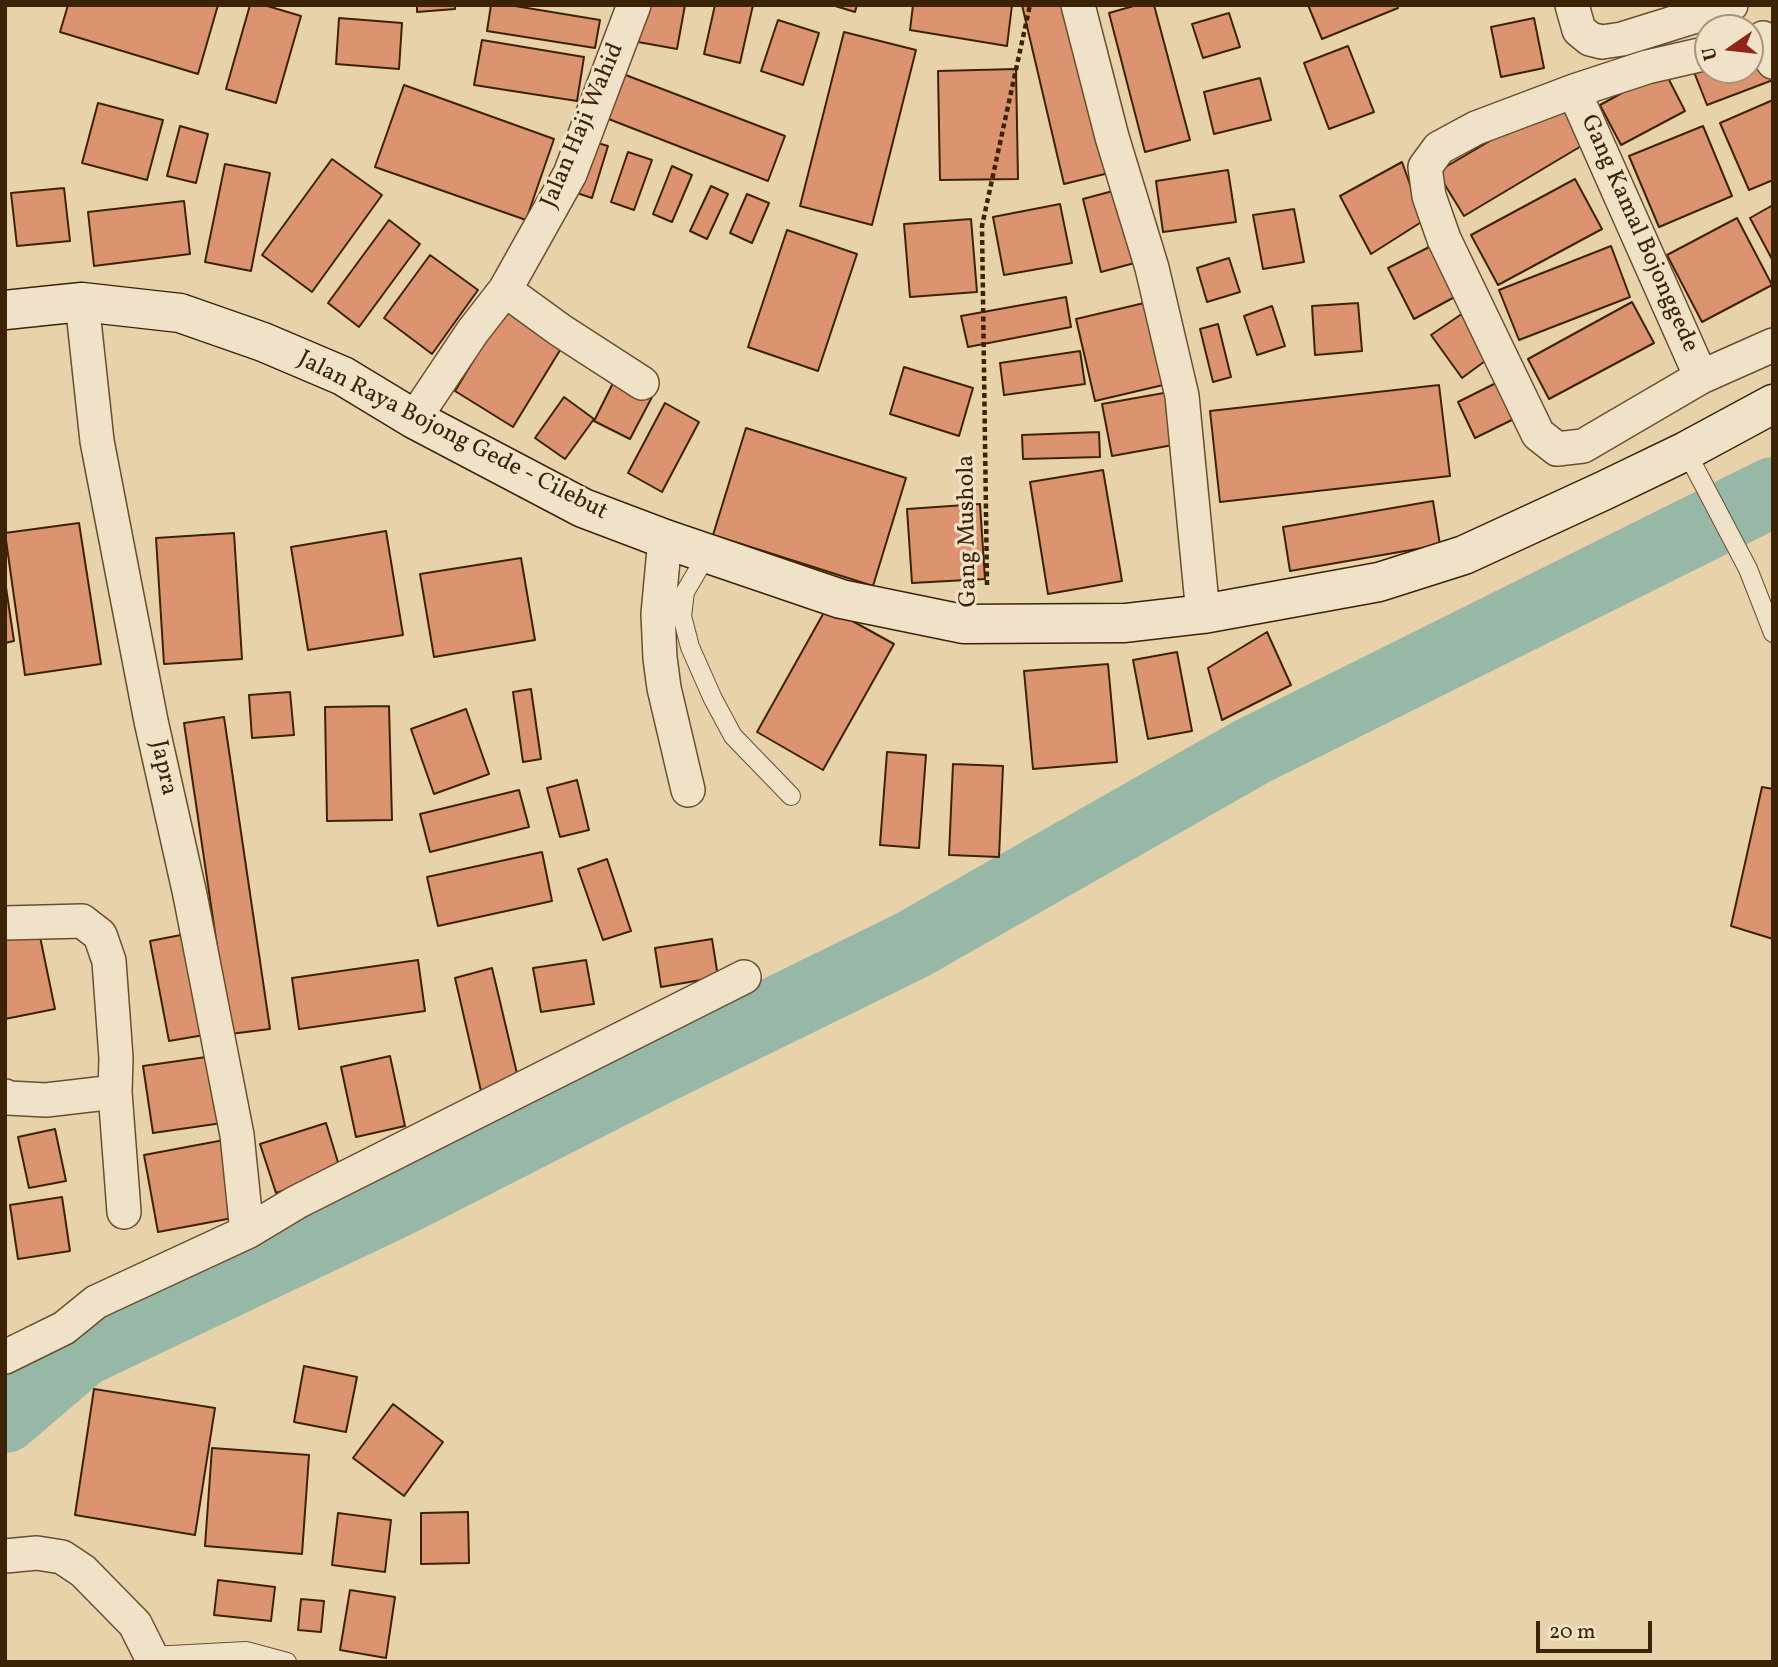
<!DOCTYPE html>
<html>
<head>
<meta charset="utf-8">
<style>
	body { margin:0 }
	#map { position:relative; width:1778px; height:1667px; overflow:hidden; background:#e8d2aa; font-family:Vollkorn,serif }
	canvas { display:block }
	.frame { position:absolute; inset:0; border:7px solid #3d2305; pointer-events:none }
	.north { position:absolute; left:1694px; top:14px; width:70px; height:70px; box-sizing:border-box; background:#f0e2c8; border:2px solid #a8967a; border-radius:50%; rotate:256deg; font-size:19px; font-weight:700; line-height:28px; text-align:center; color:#3d2305 }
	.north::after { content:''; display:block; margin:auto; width:24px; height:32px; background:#8f2418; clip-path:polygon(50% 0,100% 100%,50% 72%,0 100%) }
	.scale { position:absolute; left:1536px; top:1621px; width:116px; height:32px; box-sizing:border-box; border:4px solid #3d2305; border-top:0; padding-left:9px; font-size:21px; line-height:24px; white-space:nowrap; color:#3d2305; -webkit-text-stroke:5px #f0e2c8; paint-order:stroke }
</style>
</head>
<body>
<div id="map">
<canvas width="1778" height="1667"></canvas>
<div class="frame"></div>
<div class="north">U</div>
<div class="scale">20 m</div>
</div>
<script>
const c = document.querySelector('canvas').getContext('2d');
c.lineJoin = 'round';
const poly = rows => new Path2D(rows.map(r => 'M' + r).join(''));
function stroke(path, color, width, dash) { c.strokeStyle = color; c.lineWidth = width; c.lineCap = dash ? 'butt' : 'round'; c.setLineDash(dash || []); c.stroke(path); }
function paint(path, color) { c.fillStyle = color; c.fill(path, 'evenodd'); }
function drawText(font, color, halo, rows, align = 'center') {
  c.font = font + ' Vollkorn,serif'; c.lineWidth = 6; c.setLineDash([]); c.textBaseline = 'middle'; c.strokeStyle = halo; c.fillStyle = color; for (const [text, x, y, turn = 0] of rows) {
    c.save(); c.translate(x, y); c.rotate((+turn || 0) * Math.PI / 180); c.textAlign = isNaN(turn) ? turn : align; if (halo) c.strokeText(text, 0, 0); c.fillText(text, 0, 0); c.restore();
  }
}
stroke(poly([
	[5,1418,82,1352,396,1203,651,1073,912,945,1251,752,1773,492]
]), '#97b8a7', 70);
const building = poly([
	[68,5,218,5,198,74,60,32,68,5],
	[250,5,264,5,301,16,276,103,226,89,250,5],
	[417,5,455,5,455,9,417,12,417,5],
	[491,5,509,5,600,20,595,48,487,31,491,5],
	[645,5,685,5,677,49,638,42,645,5],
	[715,5,753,5,740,63,704,54,715,5],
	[832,5,857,5,855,12,832,5],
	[913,5,1012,5,1007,46,910,30,913,5],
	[1022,5,1074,5,1113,172,1064,184,1022,5],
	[1137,5,1154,5,1190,140,1145,152,1109,13,1137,5],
	[1308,5,1397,5,1398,8,1322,39,1308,5],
	[1229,13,1240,47,1203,58,1192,24,1229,13],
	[339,18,402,23,399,69,336,64,339,18],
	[1534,18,1544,68,1501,77,1491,27,1534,18],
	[778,20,819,33,803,85,761,71,778,20],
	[844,32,916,50,872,225,800,206,844,32],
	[482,40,584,57,577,101,474,85,482,40],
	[1348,46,1374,112,1329,129,1304,63,1348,46],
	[1762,46,1773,75,1773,80,1707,105,1694,72,1708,70,1750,70,1750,50,1762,46],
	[1016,69,1018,179,940,180,938,71,1016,69],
	[1664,70,1685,111,1621,145,1600,105,1664,70],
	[623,74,785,136,768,181,606,118,623,74],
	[1260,78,1271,120,1214,134,1204,92,1260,78],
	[404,85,554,139,526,220,375,167,404,85],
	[1563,98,1588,142,1464,216,1437,172,1563,98],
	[1773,100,1773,180,1749,190,1720,123,1773,100],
	[98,103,163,120,147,180,82,163,98,103],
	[180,126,208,134,196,183,167,176,180,126],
	[1703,126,1732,196,1659,227,1629,156,1703,126],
	[587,140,608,146,592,198,571,191,587,140],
	[628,152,652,160,634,210,611,202,628,152],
	[332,159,382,195,312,292,262,255,332,159],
	[1402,162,1423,221,1371,254,1340,196,1402,162],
	[225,164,270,173,251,271,205,262,225,164],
	[672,166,692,175,672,222,653,214,672,166],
	[1228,170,1236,222,1163,232,1156,181,1228,170],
	[1575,179,1602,229,1498,285,1471,235,1575,179],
	[711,186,728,194,707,239,690,231,711,186],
	[64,188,70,241,17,246,11,193,64,188],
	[1124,188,1142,261,1101,272,1083,199,1124,188],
	[747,194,769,203,752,243,730,233,747,194],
	[184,201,190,254,94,266,88,212,184,201],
	[1060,204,1072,263,1004,275,993,217,1060,204],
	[1773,205,1773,261,1750,218,1773,205],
	[1294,209,1304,262,1263,269,1253,215,1294,209],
	[1737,218,1772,285,1702,322,1667,255,1737,218],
	[971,219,977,292,910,297,904,224,971,219],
	[389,220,420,244,359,327,328,303,389,220],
	[787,230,857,254,818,371,748,347,787,230],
	[1437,243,1462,293,1414,319,1388,268,1437,243],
	[1611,246,1630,297,1519,340,1499,290,1611,246],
	[430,255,478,290,432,354,384,318,430,255],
	[1229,258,1240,292,1207,302,1197,268,1229,258],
	[1066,297,1071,327,968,347,961,316,1066,297],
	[1157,300,1176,382,1095,401,1076,319,1157,300],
	[1632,302,1654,343,1549,399,1528,359,1632,302],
	[1358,303,1362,351,1315,355,1312,306,1358,303],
	[507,305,565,342,513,427,455,391,507,305],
	[1272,306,1285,346,1257,355,1244,316,1272,306],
	[1466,311,1496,353,1462,378,1431,335,1466,311],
	[1218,324,1231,377,1213,382,1200,329,1218,324],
	[1080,351,1085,384,1004,395,1000,363,1080,351],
	[904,367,973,388,959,436,890,414,904,367],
	[615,379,652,397,630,439,594,421,615,379],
	[1502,380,1520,416,1475,438,1458,402,1502,380],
	[1439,385,1450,476,1220,502,1210,411,1439,385],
	[1175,391,1184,443,1112,456,1102,404,1175,391],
	[564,397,594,419,565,459,535,438,564,397],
	[665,403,699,422,662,492,628,473,665,403],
	[746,428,906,478,873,586,713,535,746,428],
	[1099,432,1100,457,1023,459,1022,435,1099,432],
	[1103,470,1122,581,1048,594,1030,482,1103,470],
	[1433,501,1440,545,1290,571,1283,527,1433,501],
	[980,504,985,579,912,583,907,509,980,504],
	[79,523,101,664,25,675,5,533,79,523],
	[386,531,403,635,308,650,291,547,386,531],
	[234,533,242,659,164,664,156,538,234,533],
	[521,558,535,640,434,657,420,574,521,558],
	[5,581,14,641,5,643,5,581],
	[827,607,894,644,823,770,757,732,827,607],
	[1267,632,1291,685,1222,720,1208,668,1267,632],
	[1177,652,1192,731,1148,739,1133,660,1177,652],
	[1108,664,1117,762,1033,769,1024,671,1108,664],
	[531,689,541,759,523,762,513,692,531,689],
	[290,692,294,735,252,738,249,695,290,692],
	[389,706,392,820,327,821,325,707,389,706],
	[466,709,489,774,434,794,411,729,466,709],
	[224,717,270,1029,230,1034,184,723,224,717],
	[887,752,926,755,919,848,880,845,887,752],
	[953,764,1003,766,999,857,949,855,953,764],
	[577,780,589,830,560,837,547,788,577,780],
	[1762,787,1773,789,1773,939,1731,926,1762,787],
	[519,790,529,827,430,852,420,814,519,790],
	[542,852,552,901,438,926,427,877,542,852],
	[607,859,631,931,603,940,578,869,607,859],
	[39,932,55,1009,5,1019,5,939,39,932],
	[186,934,204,1035,169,1041,150,941,186,934],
	[712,939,718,977,661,987,655,948,712,939],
	[418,960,425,1011,299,1029,292,978,418,960],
	[586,960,594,1004,541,1012,533,968,586,960],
	[492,968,519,1082,481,1091,455,978,492,968],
	[213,1056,222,1123,153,1133,143,1066,213,1056],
	[390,1056,405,1126,356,1137,341,1067,390,1056],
	[326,1123,341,1172,276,1193,260,1144,326,1123],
	[55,1129,66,1181,29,1188,18,1137,55,1129],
	[224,1140,238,1217,158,1232,144,1155,224,1140],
	[62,1197,70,1251,18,1259,10,1205,62,1197],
	[304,1366,357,1377,346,1432,294,1422,304,1366],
	[94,1389,215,1408,195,1535,75,1515,94,1389],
	[393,1404,443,1442,404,1496,353,1458,393,1404],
	[212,1448,309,1455,302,1554,205,1546,212,1448],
	[468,1512,469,1563,421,1564,421,1513,468,1512],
	[338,1513,391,1520,385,1572,332,1565,338,1513],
	[218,1580,275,1587,271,1621,214,1615,218,1580],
	[350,1590,395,1597,386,1658,340,1650,350,1590],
	[301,1599,324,1601,321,1632,298,1630,301,1599]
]);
paint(building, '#dc9470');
stroke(building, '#3d2305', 2);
const service = poly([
	[1686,451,1748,569,1773,633],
	[708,553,685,592,682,616,690,647,713,699,733,736,791,796],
	[151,1656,246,1651,287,1662]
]);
const minor = poly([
	[1078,5,1112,137,1152,268,1182,396,1203,614],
	[1572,5,1579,30,1590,39,1602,42,1622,39,1731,5],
	[1763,38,1773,62],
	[1708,53,1647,67,1574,91,1476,128,1439,148,1425,167,1429,196,1444,239,1538,434,1557,449,1583,446,1701,377,1773,345],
	[1574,91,1701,377],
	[505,290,560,330,642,383],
	[82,302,97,441,151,721,190,895,237,1135,247,1232],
	[414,419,473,331,505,290,570,174,634,5],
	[665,539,658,614,660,658,664,688,688,790],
	[5,923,82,921,100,935,109,961,116,1058,115,1092],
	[5,1096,8,1098,46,1100,115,1092,124,1212],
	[5,1357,64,1328,96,1302,247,1232,297,1202,744,977],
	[5,1556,37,1553,62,1557,83,1571,135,1624,154,1662]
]);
const secondary = poly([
	[5,310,82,302,180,313,263,342,343,376,414,419,583,508,665,539,841,599,963,624,1125,623,1203,614,1379,582,1464,555,1603,491,1686,451,1773,404]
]);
stroke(service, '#684f2e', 20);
stroke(minor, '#684f2e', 36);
stroke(secondary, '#3d2305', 41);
stroke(poly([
	[987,585,982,226,1030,5]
]), '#3d2305', 4.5, [5, 3.5]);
stroke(service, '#f0e2c8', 18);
stroke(minor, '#f0e2c8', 33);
stroke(secondary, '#f0e2c8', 38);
drawText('24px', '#3d2305', '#f0e2c8', [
	["Jalan Haji Wahid",584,126,-67],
	["Gang Kamal Bojonggede",1638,234,66],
	["Jalan Raya Bojong Gede - Cilebut",452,437,27],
	["Gang Mushola",969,531,-91],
	["Japra",162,768,78]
]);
</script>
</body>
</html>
